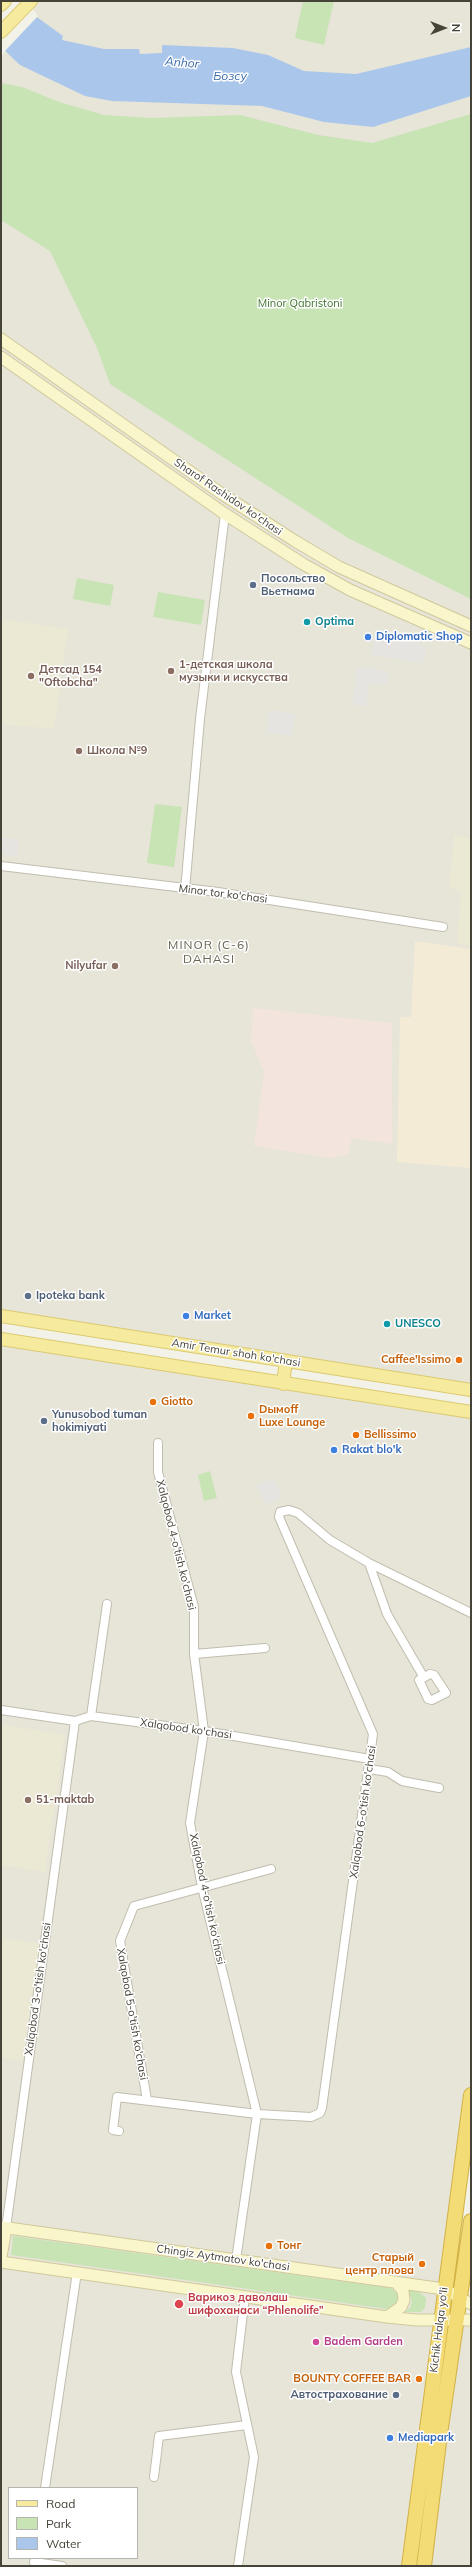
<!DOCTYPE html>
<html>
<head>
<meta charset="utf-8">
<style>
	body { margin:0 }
	#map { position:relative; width:472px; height:2567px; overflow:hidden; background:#f3f2e9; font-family:Mulish,sans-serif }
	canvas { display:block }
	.frame { position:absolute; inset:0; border:2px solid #464338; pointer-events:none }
	.legend { position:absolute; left:8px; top:2487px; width:130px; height:72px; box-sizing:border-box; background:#fff; border:1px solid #b5b4af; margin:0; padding:5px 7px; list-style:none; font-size:12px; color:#464338 }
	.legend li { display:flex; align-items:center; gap:8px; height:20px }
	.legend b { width:20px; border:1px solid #b5b4af }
	.north { position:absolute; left:424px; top:8px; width:40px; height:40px; -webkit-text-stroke:3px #fff; paint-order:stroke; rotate:90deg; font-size:11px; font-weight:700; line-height:16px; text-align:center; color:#464338 }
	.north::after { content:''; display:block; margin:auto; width:14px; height:18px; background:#464338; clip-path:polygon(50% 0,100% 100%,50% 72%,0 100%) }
</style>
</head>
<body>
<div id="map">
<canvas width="472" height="2567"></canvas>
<div class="frame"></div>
<ul class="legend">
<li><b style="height:5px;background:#f6ea9f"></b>Road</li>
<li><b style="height:11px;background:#c8e4b5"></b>Park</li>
<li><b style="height:11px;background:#aac7eb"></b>Water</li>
</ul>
<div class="north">N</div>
</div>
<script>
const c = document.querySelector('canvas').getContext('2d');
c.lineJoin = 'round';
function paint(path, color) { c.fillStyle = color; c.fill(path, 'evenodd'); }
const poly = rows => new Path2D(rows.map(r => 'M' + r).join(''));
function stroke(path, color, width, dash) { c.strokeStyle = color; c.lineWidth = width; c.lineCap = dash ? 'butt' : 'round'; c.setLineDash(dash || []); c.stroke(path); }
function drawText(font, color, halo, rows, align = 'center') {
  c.font = font + ' Mulish,sans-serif'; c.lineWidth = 3; c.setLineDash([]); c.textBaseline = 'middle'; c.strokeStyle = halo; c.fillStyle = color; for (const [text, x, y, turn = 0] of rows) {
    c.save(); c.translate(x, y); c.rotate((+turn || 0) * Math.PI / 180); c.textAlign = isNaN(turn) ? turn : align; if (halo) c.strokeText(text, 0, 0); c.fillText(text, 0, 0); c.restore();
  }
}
paint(poly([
	[25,1,471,1,471,1390,1,1316,1,57,5,52,65,66],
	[1,1339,471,1412,471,2095,409,2566,1,2566],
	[9,2488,137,2488,137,2558,9,2558],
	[456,2320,471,2320,471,2566,424,2566]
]), '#e7e4d8');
paint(poly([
	[415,941,471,949,471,1168,397,1162,400,1017,411,1017]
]), '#f3ebd6');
paint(poly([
	[1,619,68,629,54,729,1,724],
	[454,836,471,838,471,946,457,944,461,891,449,888],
	[1,1724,65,1735,45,1872,1,1865],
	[1,1938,41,1943,22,2061,1,2058]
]), '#ebe8d4');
paint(poly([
	[253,1008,392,1023,392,1144,352,1138,348,1154,331,1158,254,1146,264,1072,251,1041]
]), '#f3e4de');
paint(poly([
	[303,1,334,1,324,45,295,38],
	[1,83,22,87,59,102,104,115,151,118,240,115,318,135,372,143,471,114,471,599,348,538,110,384,97,348,50,251,1,220],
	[77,578,114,585,110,606,73,599],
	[158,592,205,600,201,625,153,617],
	[155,804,182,807,174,867,147,863],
	[210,1471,217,1498,204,1501,198,1475],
	[13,2236,391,2288,396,2292,398,2299,395,2305,387,2309,11,2255],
	[408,2290,419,2292,426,2298,425,2308,421,2312,405,2312,410,2308,412,2301]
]), '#c8e4b5');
paint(poly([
	[377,628,427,647,422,663,371,655],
	[358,666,388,672,386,686,370,683,366,707,352,704],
	[270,710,295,714,291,736,266,732],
	[1,837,19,840,17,856,1,854],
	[274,1478,282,1497,265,1505,257,1486]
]), '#e5e4e0');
paint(poly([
	[34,15,63,36,62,40,104,49,139,49,140,54,162,53,162,45,233,48,268,55,304,71,356,74,471,47,471,96,373,127,324,122,262,106,112,101,85,96,20,65,2,48]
]), '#aac7eb');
paint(poly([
	[1,1,26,1,38,16,4,52,1,49]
]), '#f3f2e9');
const street = poly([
	[1,866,218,892,443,927],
	[185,890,200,719,225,514],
	[158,1443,158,1472,194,1607,194,1654,204,1731,190,1823,202,1887,257,2114,236,2260],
	[369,1563,387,1614,423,1676],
	[194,1654,265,1648],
	[430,1674,434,1675,446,1693,432,1700,428,1699,419,1680,430,1674],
	[1,1710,75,1721,91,1716,204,1731,370,1759],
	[91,1716,107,1604],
	[369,1769,388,1772,402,1781,439,1788],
	[147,2100,120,1941,134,1906,271,1869],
	[119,2131,113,2130,117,2097,257,2114,311,2117,320,2113,322,2108,373,1734,279,1517,280,1512,289,1510,298,1513,330,1540,369,1563,471,1613],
	[6,2228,75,1721],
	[154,2477,159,2436,247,2425],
	[45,2488,77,2272],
	[34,2562,62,2566],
	[238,2566,254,2457,236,2372,245,2296]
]);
const secondary = poly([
	[1,339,222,494,295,541,339,567,471,626],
	[1,357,225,514,303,564,350,590,471,643],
	[1,2227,444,2289,471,2304],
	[1,2257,6,2228],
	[1,2262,387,2317,416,2320,471,2320],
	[387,2317,401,2307,404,2300,403,2291,396,2282]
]);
const primary = poly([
	[1,5,5,1],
	[1,32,31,1],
	[1,1316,471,1390],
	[1,1339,471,1412],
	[283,1384,286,1361]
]);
const highway = poly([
	[409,2566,471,2095],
	[424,2566,440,2434,471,2221]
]);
stroke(street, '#c1bdaf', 10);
stroke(secondary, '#cfc99c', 13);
stroke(primary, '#dbca70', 14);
stroke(highway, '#d1b245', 16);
stroke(street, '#fff', 8);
stroke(secondary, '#faf6cc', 11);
stroke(primary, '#f6ea9f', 12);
stroke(highway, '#f3db75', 14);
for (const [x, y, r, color] of [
	[253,585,4,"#5c6f8a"],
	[307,622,4,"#0f9aa8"],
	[368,637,4,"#3f7fe0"],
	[171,671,4,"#8d6e63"],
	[31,676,4,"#8d6e63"],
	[79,751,4,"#8d6e63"],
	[115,966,4,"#8d6e63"],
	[28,1296,4,"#5c6f8a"],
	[186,1316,4,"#3f7fe0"],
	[387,1324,4,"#0f9aa8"],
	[459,1360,4,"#e8710a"],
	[153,1402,4,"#e8710a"],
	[251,1416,4,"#e8710a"],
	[44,1421,4,"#5c6f8a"],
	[356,1435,4,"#e8710a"],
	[334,1450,4,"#3f7fe0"],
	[28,1800,4,"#8d6e63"],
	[269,2246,4,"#e8710a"],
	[422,2264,4,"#e8710a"],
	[179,2304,5,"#e0444e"],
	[316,2342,4,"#d1479c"],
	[419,2379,4,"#e8710a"],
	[396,2395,4,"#5c6f8a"],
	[390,2438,4,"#3f7fe0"]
]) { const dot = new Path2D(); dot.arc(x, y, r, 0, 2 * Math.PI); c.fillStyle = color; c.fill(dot); stroke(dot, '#fff', 1.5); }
drawText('11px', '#3f742f', '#fff', [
	["Minor Qabristoni",300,304]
]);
drawText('11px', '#464338', '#fff', [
	["Sharof Rashidov ko'chasi",228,497,34],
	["Minor tor ko'chasi",223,894,7],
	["Amir Temur shoh ko'chasi",236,1353,9],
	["Xalqobod 4-o'tish ko'chasi",176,1545,76],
	["Xalqobod ko'chasi",186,1729,8],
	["Xalqobod 6-o'tish ko'chasi",363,1812,-82],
	["Xalqobod 4-o'tish ko'chasi",207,1899,78],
	["Xalqobod 3-o'tish ko'chasi",38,1989,-82],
	["Xalqobod 5-o'tish ko'chasi",132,2014,80],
	["Chingiz Aytmatov ko'chasi",223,2258,8],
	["Kichik Halqa yo'li",439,2330,-83]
]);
drawText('bold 11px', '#4e5e75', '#fff', [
	["Посольство",261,579],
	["Вьетнама",261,592],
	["Ipoteka bank",36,1296],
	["Yunusobod tuman",52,1415],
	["hokimiyati",52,1428],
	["Автострахование",388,2395,"right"]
], 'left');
drawText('bold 11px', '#0d838f', '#fff', [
	["Optima",315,622],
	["UNESCO",395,1324]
], 'left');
drawText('bold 11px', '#366cbe', '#fff', [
	["Diplomatic Shop",376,637],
	["Market",194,1316],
	["Rakat blo'k",342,1450],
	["Mediapark",398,2438]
], 'left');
drawText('bold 11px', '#785e54', '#fff', [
	["1-детская школа",179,665],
	["музыки и искусства",179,678],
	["Детсад 154",39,670],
	["\"Oftobcha\"",39,683],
	["Школа №9",87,751],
	["Nilyufar",107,966,"right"],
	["51-maktab",36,1800]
], 'left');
drawText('bold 11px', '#c56008', '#fff', [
	["Caffee'Issimo",451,1360,"right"],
	["Giotto",161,1402],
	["Dымоff",259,1410],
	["Luxe Lounge",259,1423],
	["Bellissimo",364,1435],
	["Тонг",277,2246],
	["Старый",414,2258,"right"],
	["центр плова",414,2271,"right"],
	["BOUNTY COFFEE BAR",411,2379,"right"]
], 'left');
drawText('bold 11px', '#be3a42', '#fff', [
	["Варикоз даволаш",188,2298],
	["шифоханаси “Phlenolife”",188,2311]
], 'left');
drawText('bold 11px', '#b23c85', '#fff', [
	["Badem Garden",324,2342]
], 'left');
drawText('italic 12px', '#396aaa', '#fff', [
	["Anhor",182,63,5],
	["Бозсу",230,76]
]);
c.letterSpacing = '1px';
drawText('12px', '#686250', '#fff', [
	["MINOR (C-6)",209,945],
	["DAHASI",209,959]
]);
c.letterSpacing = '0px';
</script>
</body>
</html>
